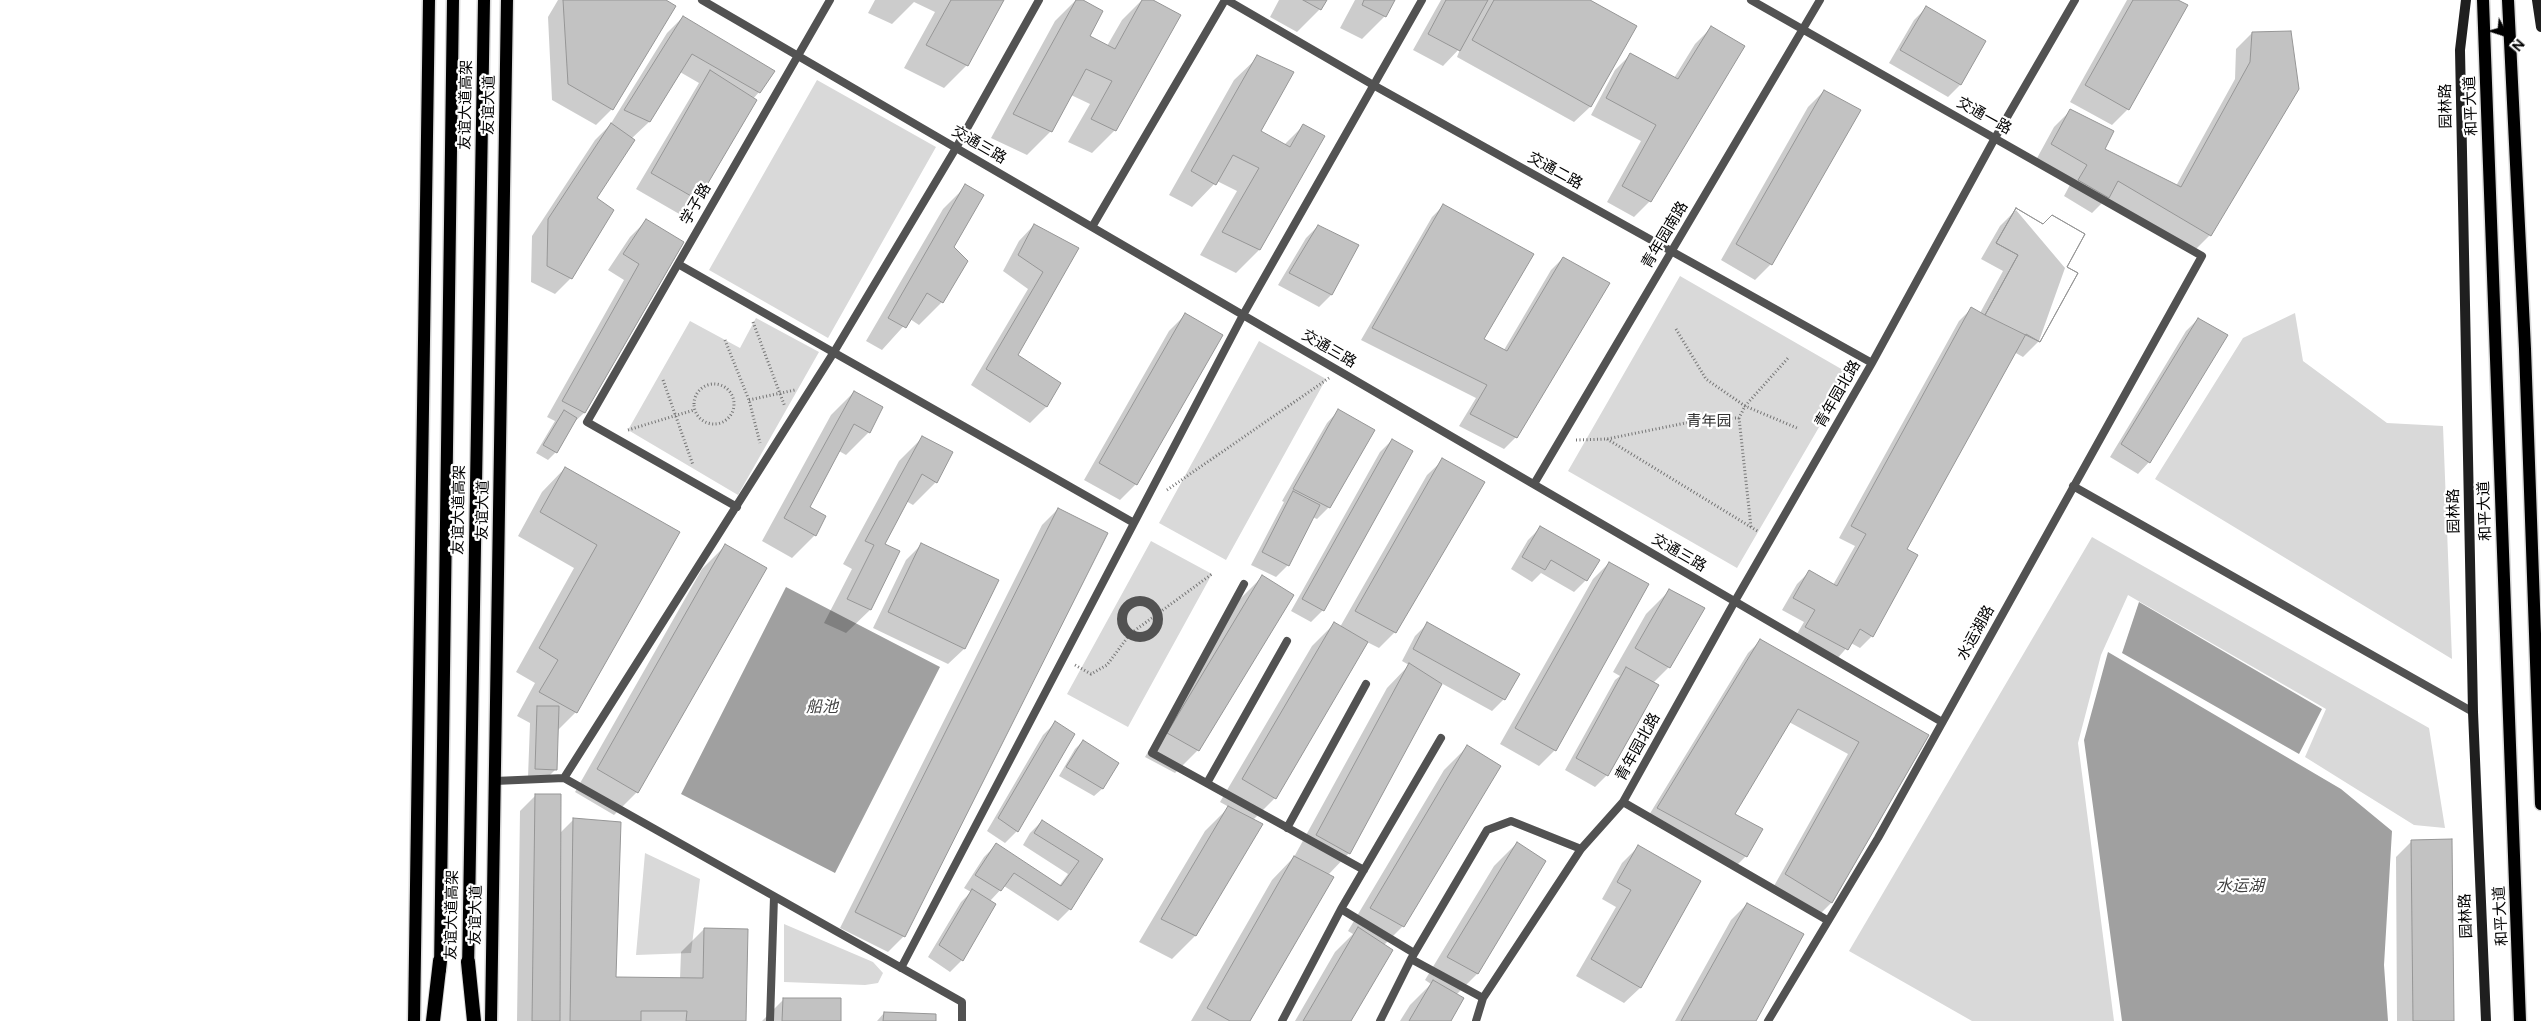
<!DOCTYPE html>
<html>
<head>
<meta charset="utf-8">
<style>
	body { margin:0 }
	#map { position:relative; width:2541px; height:1021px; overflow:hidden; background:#fff; font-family:Figtree,sans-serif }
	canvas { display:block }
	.north { position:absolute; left:2481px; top:10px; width:50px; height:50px; -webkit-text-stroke:4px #fff; paint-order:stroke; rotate:130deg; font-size:14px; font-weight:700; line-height:20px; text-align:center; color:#000 }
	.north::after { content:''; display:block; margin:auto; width:18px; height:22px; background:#000; clip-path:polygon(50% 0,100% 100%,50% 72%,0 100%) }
</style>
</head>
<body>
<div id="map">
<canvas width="2541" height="1021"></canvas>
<div class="north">N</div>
</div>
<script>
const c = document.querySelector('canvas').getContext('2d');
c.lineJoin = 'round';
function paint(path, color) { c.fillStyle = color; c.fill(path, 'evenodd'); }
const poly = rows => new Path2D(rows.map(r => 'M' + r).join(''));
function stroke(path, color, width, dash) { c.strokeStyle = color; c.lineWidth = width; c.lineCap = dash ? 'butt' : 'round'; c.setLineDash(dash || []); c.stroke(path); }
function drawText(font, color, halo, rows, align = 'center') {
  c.font = font + ' Figtree,"Noto Sans SC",sans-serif'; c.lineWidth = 4.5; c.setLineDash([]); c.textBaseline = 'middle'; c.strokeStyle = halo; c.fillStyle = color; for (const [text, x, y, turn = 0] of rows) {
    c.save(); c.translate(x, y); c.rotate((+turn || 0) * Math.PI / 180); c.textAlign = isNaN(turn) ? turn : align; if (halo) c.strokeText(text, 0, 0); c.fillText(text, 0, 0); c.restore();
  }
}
paint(poly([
	[817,80,936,147,828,338,709,270],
	[1680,276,1850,374,1737,568,1568,471],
	[2295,313,2303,361,2387,423,2443,426,2452,659,2155,479,2243,338],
	[756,318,819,352,738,495,628,430,690,321,740,348],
	[1259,341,1326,379,1226,560,1159,523],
	[2092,537,2429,728,2445,828,2414,825,2305,757,2326,709,2128,595,2101,655,2078,743,2114,1021,1972,1021,1849,951],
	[1151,541,1212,574,1128,727,1067,694],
	[645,853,700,879,691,953,636,955],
	[784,924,873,962,883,973,878,983,865,985,784,982]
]), '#d9d9d9');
paint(poly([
	[786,587,940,667,835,873,681,794],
	[2139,602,2322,709,2299,754,2122,653],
	[2108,652,2341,789,2392,831,2384,965,2388,1021,2122,1021,2084,740]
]), '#a0a0a0');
paint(poly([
	[558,0,664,0,612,109,596,125,552,100,548,17],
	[875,0,1003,0,967,65,944,88,904,68,935,12,914,2,892,24,868,13],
	[1076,0,1081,0,1088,36,1107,46,1122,20,1142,0,1151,0,1115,130,1092,153,1068,142,1090,104,1071,95,1051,131,1027,155,991,138,1055,21],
	[1279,0,1325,0,1320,9,1297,32,1270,17],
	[1355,0,1394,0,1385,16,1362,39,1340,28],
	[1441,0,1588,0,1590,107,1574,122,1457,57,1461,47,1443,66,1413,50],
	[2127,0,2175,0,2128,109,2112,125,2070,102],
	[1926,8,1984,42,1960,85,1948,97,1889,63,1914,20],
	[683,17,759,92,753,99,697,199,681,215,636,189,699,83,680,72,649,122,631,139,596,198,571,278,555,294,531,282,532,236,595,140,610,125,667,33],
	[1711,28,1743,46,1650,201,1634,217,1607,202,1641,141,1591,115,1615,70,1631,54,1674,78,1695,44],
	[2252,33,2289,33,2210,235,2194,251,2106,199,2092,213,2064,196,2072,181,2036,160,2054,127,2070,111,2103,149,2176,186,2235,79,2236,49],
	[1258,57,1260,131,1284,145,1303,126,1324,136,1259,250,1236,273,1200,255,1237,191,1217,181,1192,207,1169,195,1234,80],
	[1824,91,1771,264,1755,280,1721,260,1808,107],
	[966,186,942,302,919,325,910,319,882,350,866,341,943,209],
	[1444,205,1482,339,1504,350,1551,270,1563,258,1608,283,1516,437,1504,449,1459,426,1476,398,1361,340,1432,217],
	[2016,210,2065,268,2039,341,2023,357,2014,352,1905,549,1872,636,1860,648,1851,643,1835,661,1794,639,1804,622,1782,610,1797,584,1809,572,1833,585,1855,546,1839,538,1959,321,1971,309,1980,313,2003,271,1981,259,2000,226],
	[646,221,682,242,584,413,571,425,556,452,548,460,536,453,555,421,547,417,624,280,608,270,630,237],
	[1034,225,1078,249,1017,355,1059,383,1046,407,1030,423,971,385,1028,289,1003,271,1019,241],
	[1318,226,1357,246,1331,295,1319,307,1278,285,1306,238],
	[1185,315,1221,335,1136,484,1120,500,1084,480,1169,331],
	[2198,319,2149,462,2138,474,2110,457,2186,331],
	[854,392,869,432,846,455,839,451,809,508,815,535,792,558,762,541,831,415],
	[1338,411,1373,431,1329,507,1317,519,1312,517,1288,565,1276,577,1251,565,1284,502,1282,501,1327,423],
	[922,438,951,453,936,482,913,505,906,501,884,544,898,551,870,610,846,633,824,623,852,569,843,564,899,461],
	[1392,440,1323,610,1311,622,1291,611,1380,452],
	[1443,460,1395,632,1379,648,1367,642,1275,798,1253,820,1261,824,1195,936,1172,959,1139,942,1205,831,1229,807,1220,802,1312,646,1335,623,1340,627,1427,475],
	[565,468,678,532,576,712,557,731,556,769,548,777,528,777,530,723,517,716,535,683,516,672,574,568,518,536,542,492],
	[1058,509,904,936,888,952,840,928,1042,525],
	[1540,528,1586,580,1574,592,1541,573,1532,582,1511,569,1528,540],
	[922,544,997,580,964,649,948,664,873,628,906,560],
	[725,546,637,792,614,815,575,792,702,569],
	[1609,563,1555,750,1539,766,1500,744,1593,579],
	[1262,577,1198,750,1175,773,1145,757,1239,600],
	[1669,591,1669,667,1653,683,1657,686,1607,775,1595,787,1565,770,1615,680,1620,676,1613,672,1646,614],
	[1427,624,1504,699,1492,711,1441,683,1349,853,1328,875,1248,1021,1191,1021,1272,880,1294,857,1387,688,1409,665,1402,661,1415,636],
	[1760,641,1928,735,1831,903,1819,915,1774,886,1848,754,1789,722,1733,814,1746,856,1734,868,1646,820,1748,653],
	[1055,723,1017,831,1005,843,987,831,1043,735],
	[1083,741,1118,763,1102,789,1094,796,1059,776,1075,749],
	[1467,747,1403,926,1384,945,1350,1021,1295,1021,1335,952,1353,934,1348,931,1444,770],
	[536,795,560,833,573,820,615,978,680,979,681,952,704,929,744,1021,517,1021,520,811],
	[1042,821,1101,859,1070,909,1058,921,1004,886,990,901,962,960,950,972,928,957,961,902,971,892,964,888,984,857,996,845,1059,886,1068,874,1023,845,1030,833],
	[2412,841,2453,1021,2397,1021,2396,857],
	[1517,843,1545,861,1477,974,1456,995,1449,1021,1400,1021,1410,1005,1431,984,1425,980,1494,866],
	[1638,847,1699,882,1640,988,1624,1003,1576,976,1616,907,1602,899,1622,863],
	[1747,904,1754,1021,1675,1021,1731,920],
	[784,999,839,1021,762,1021],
	[884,1013,935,1021,877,1021]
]), '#0003');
const building = poly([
	[563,0,666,0,676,6,613,110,568,84,563,0],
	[951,0,1004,0,968,66,926,45,951,0],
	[1076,0,1083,0,1103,11,1090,36,1115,49,1142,0,1153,0,1181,15,1116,131,1091,119,1112,81,1086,69,1052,132,1013,114,1076,0],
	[1303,0,1327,0,1321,10,1303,0],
	[1364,0,1395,0,1386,17,1362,5,1364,0],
	[1446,0,1488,0,1460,51,1428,34,1446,0],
	[1494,0,1590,0,1637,26,1591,107,1472,40,1494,0],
	[2133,0,2178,0,2188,5,2129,110,2085,85,2133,0],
	[1926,6,1986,41,1961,85,1900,50,1926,6],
	[683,16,775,71,760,93,692,54,650,122,624,110,683,16],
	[1711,26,1745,46,1651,202,1622,186,1656,125,1606,98,1630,53,1678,79,1711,26],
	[2291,31,2299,89,2211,236,2118,181,2109,198,2078,180,2087,165,2051,144,2070,109,2114,131,2105,149,2181,187,2250,62,2252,32,2291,31],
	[1257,55,1294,72,1261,131,1290,147,1303,124,1325,136,1260,250,1222,232,1259,168,1233,155,1216,185,1191,171,1257,55],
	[710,70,757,100,698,200,651,173,710,70],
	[1824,90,1861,110,1772,265,1736,244,1824,90],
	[611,123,635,140,597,198,614,210,572,279,547,266,548,219,611,123],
	[965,184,984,195,954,247,968,261,943,303,927,293,906,328,888,318,965,184],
	[1443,204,1534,254,1484,339,1507,351,1563,257,1610,283,1517,438,1470,414,1487,385,1372,328,1443,204],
	[2016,208,2043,224,2052,215,2085,234,2067,267,2078,273,2040,342,2026,334,1907,549,1918,555,1873,637,1860,629,1848,650,1805,627,1815,610,1793,598,1809,570,1837,586,1866,534,1851,526,1971,307,1985,315,2018,255,1996,243,2016,208],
	[2016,208,2043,224,2052,215,2085,234,2067,267,2078,273,2040,342,1985,315,2018,255,1996,243,2016,208],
	[646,219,684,242,585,413,562,401,639,264,623,254,646,219],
	[1034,224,1079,248,1018,355,1061,383,1047,407,986,369,1043,272,1018,255,1034,224],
	[1318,225,1359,245,1332,295,1289,273,1318,225],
	[1185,313,1223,335,1137,485,1099,463,1185,313],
	[2198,318,2228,335,2150,463,2121,444,2198,318],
	[854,391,883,407,870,433,854,424,810,507,826,516,816,536,784,518,854,391],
	[1338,409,1375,430,1330,508,1293,489,1338,409],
	[564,410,577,418,557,453,543,445,564,410],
	[922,436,953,452,937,483,922,474,885,544,900,551,871,610,847,599,874,545,865,541,922,436],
	[1392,439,1413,451,1324,611,1302,599,1392,439],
	[1442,458,1485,482,1396,633,1355,611,1442,458],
	[565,467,680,532,577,713,539,692,558,660,539,648,597,545,540,512,565,467],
	[1293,491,1320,505,1289,566,1262,552,1293,491],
	[1058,508,1108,533,905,937,855,912,1058,508],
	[1540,526,1600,560,1587,581,1551,560,1545,570,1522,557,1540,526],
	[921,543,999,580,965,649,888,612,921,543],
	[725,544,767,568,638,793,597,769,725,544],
	[1609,562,1649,584,1556,751,1515,728,1609,562],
	[1262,575,1294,595,1199,751,1167,733,1262,575],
	[1669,589,1705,608,1670,668,1635,648,1669,589],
	[1334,622,1368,642,1276,799,1242,779,1334,622],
	[1427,622,1520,674,1505,700,1413,649,1427,622],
	[1760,639,1929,735,1832,903,1785,874,1859,742,1798,709,1735,814,1763,829,1747,857,1657,808,1760,639],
	[1409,663,1442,684,1350,854,1316,835,1409,663],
	[1626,667,1659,685,1608,776,1576,758,1626,667],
	[537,706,559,706,557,770,535,769,537,706],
	[1055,721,1075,734,1018,832,998,818,1055,721],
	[1083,740,1119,763,1103,789,1066,767,1083,740],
	[1467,745,1501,766,1404,927,1370,908,1467,745],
	[535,794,561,794,560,1021,532,1021,535,794],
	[1228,806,1263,824,1196,936,1161,919,1228,806],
	[573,818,621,822,616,977,703,978,704,928,748,929,746,1021,686,1021,687,1011,641,1011,641,1021,570,1021,573,818],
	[1042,820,1103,859,1071,910,1014,873,1001,891,975,875,996,843,1061,886,1079,861,1034,833,1042,820],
	[2452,839,2454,1021,2413,1021,2411,840,2452,839],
	[1517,842,1546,861,1478,974,1447,957,1517,842],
	[1638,845,1701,881,1641,988,1591,959,1631,890,1617,882,1638,845],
	[1294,856,1334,877,1250,1021,1230,1021,1207,1008,1294,856],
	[972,889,996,904,963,961,939,945,972,889],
	[1747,903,1804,934,1756,1021,1681,1021,1747,903],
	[1358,927,1393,950,1351,1021,1303,1021,1358,927],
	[1433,980,1464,998,1451,1021,1409,1021,1433,980],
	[783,998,841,998,841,1021,782,1021,783,998],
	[884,1012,936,1014,936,1021,883,1021,884,1012]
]);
paint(building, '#c2c2c2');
stroke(building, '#969696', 1);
const primary = poly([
	[2483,0,2520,1021],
	[2508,0,2525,349,2541,804],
	[440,970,453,0],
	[468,971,484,0],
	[414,1021,429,0],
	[491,1021,507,0]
]);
const trunk = poly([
	[468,962,474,1021],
	[433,1021,440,961]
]);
stroke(primary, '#dbdbdb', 15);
stroke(trunk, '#dbdbdb', 16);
stroke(poly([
	[753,322,785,407],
	[1676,329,1706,379,1745,406,1797,428],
	[725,340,749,400,760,443],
	[663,380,693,465],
	'694 404a20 20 0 1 1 40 0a20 20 0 1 1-40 0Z',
	[749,400,795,390],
	[1739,418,1751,527],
	[628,430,694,410],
	[1607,439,1759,532],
	[1576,440,1607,439,1705,419,1739,418,1745,406,1789,357],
	[1167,490,1329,378],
	[1075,665,1091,674,1107,665,1130,634,1212,574]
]), '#747474', 3, [1, 2.5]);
stroke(poly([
	[702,0,1942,722],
	[1227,0,1375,86,1872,363],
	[1751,0,2202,256,1878,838,1768,1021],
	[1092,227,1225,0],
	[678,264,1134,523],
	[1534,484,1820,0],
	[2073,486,2473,712],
	[737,507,587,422,830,0],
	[1244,584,1152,753,1364,870],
	[564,778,834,352,956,148,1039,0],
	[495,781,564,778,962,1002,962,1021],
	[1207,783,1287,641],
	[1623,802,1827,920],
	[1287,828,1366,684],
	[1341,909,1414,953],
	[1411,959,1483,998],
	[901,968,1243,315,1422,0],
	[770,1021,774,897],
	[1282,1021,1341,909,1441,738],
	[1380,1021,1411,959,1487,830,1511,821,1581,849],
	[1476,1021,1483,998,1581,849,1623,802,1735,601,1872,363,1995,138,2075,0]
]), '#525252', 8);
stroke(poly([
	'1122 619a18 18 0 1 1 36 0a18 18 0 1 1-36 0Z'
]), '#525252', 10);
stroke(poly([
	[2466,0,2460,50,2473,712,2486,1021],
	[2537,0,2541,27]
]), '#1f1f1f', 10);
stroke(primary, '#000', 12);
stroke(trunk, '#000', 14);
drawText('15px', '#000', '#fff', [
	["友谊大道高架",466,105,-89],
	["友谊大道",489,105,-89],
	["园林路",2446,106,-91],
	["和平大道",2471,106,-92],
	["交通一路",1984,116,29],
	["交通三路",979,145,30],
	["交通二路",1555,171,29],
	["学子路",696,204,-60],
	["青年园南路",1665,235,-59],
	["交通三路",1329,349,30],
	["青年园北路",1838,394,-60],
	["友谊大道高架",459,510,-89],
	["友谊大道",483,510,-89],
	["园林路",2454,511,-91],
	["和平大道",2485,511,-92],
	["交通三路",1679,553,30],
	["水运湖路",1976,633,-61],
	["青年园北路",1638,747,-61],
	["友谊大道高架",452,915,-89],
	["友谊大道",476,915,-89],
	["园林路",2466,916,-92],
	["和平大道",2501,916,-93]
]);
drawText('15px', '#303030', '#fff', [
	["青年园",1709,422]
]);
drawText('italic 16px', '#414141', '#fff', [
	["船池",822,707],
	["水运湖",2240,886]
]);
</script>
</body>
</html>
